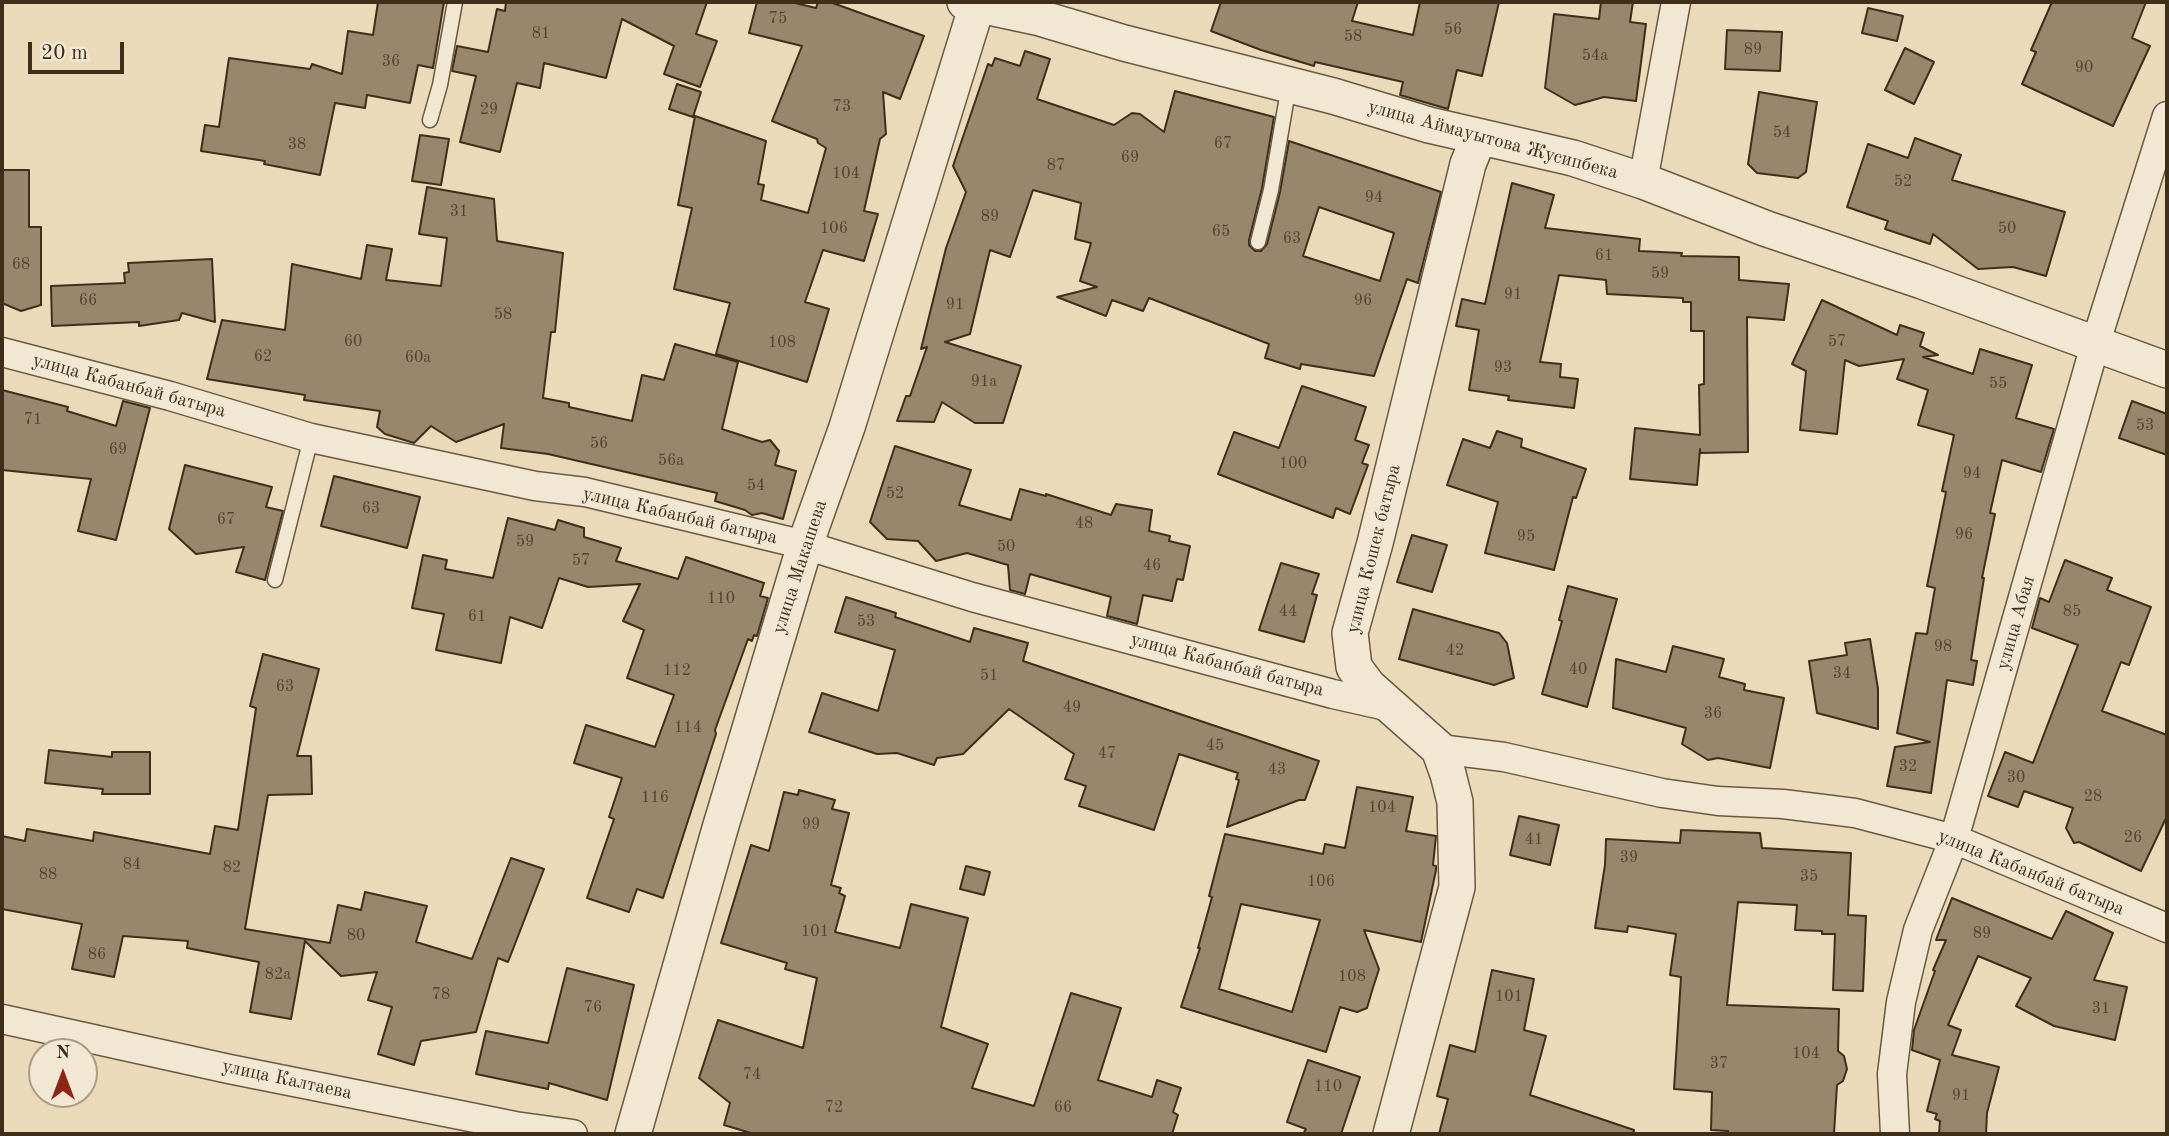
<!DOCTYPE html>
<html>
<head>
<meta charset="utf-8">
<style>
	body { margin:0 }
	#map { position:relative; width:2169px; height:1136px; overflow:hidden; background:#ebdab9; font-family:"Old Standard TT",serif }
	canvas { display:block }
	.frame { position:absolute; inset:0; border:4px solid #3f2e1a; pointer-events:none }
	.north { position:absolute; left:28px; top:1038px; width:70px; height:70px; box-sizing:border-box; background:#f2e7d2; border:2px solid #aa9d88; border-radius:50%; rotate:0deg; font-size:19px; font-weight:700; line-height:28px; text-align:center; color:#3f2e1a }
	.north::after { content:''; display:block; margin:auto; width:24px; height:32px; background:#8f2418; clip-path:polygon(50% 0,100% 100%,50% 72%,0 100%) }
	.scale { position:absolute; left:28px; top:42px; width:96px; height:32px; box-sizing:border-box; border:4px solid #3f2e1a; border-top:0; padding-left:9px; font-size:21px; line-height:24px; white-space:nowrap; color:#3f2e1a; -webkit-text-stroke:5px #f2e7d2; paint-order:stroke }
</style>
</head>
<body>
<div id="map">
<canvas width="2169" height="1136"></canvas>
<div class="frame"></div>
<div class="north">N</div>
<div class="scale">20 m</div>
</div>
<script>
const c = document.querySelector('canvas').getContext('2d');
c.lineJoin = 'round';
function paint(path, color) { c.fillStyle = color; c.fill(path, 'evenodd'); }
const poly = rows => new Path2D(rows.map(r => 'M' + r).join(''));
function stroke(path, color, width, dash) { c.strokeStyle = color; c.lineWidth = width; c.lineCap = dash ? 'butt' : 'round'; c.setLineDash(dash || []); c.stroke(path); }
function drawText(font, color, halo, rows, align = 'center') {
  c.font = font + ' "Old Standard TT",serif'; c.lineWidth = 5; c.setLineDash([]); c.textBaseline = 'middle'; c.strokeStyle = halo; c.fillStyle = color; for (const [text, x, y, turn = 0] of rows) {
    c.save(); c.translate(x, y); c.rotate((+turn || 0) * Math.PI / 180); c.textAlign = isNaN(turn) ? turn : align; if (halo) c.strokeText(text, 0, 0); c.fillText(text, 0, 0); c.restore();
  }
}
const building = poly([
	[378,2,444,2,433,68,418,65,410,103,367,95,365,108,335,103,320,175,264,164,265,161,201,151,205,125,219,127,229,58,310,69,312,64,342,74,348,31,373,35,378,2],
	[506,2,707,2,696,34,717,41,700,87,664,74,674,46,622,19,606,78,544,63,540,88,517,83,500,152,460,142,476,76,452,71,457,46,488,52,497,9,505,11,506,2],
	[757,2,791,2,816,8,818,2,830,2,924,36,900,99,883,92,886,134,880,139,864,211,878,214,864,261,823,250,805,302,829,309,807,382,716,354,730,303,674,289,692,208,678,205,695,116,766,141,758,184,764,185,761,200,808,213,826,148,818,143,817,139,772,121,802,46,749,33,757,2],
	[1221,2,1358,2,1352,21,1413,35,1420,2,1499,2,1482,76,1457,70,1448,109,1400,95,1403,82,1315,62,1314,66,1261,50,1211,31,1221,2],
	[1601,2,1633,2,1630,22,1646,24,1636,101,1604,97,1575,105,1545,88,1554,14,1599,19,1601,2],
	[2052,2,2146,2,2132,38,2150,46,2113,126,2022,84,2036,52,2031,50,2052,2],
	[1868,8,1903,16,1897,41,1862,33,1868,8],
	[1727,30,1782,32,1780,71,1725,69,1727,30],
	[1905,48,1934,62,1914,104,1885,90,1905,48],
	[1025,51,1050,59,1037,99,1114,125,1132,113,1140,114,1164,132,1175,91,1274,117,1262,188,1249,240,1249,245,1255,251,1261,251,1267,244,1280,192,1289,141,1441,192,1418,283,1407,279,1374,376,1301,364,1300,369,1265,358,1269,344,1149,298,1143,311,1112,300,1106,316,1057,297,1097,287,1080,281,1091,243,1075,239,1081,203,1033,190,1010,257,990,250,970,334,945,342,1021,366,1003,423,975,423,942,402,934,422,897,421,906,396,910,396,927,347,921,349,946,248,966,192,953,166,988,64,992,66,995,58,1020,66,1025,51],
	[1319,207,1394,233,1380,281,1303,256,1319,207],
	[677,84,701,92,693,117,669,109,677,84],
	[1759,92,1817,102,1806,172,1798,178,1757,173,1748,164,1759,92],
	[420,135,449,139,441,185,412,181,420,135],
	[1915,138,1961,155,1952,180,2065,212,2046,276,2013,267,1978,269,1933,234,1930,244,1885,229,1888,221,1847,207,1868,144,1908,158,1915,138],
	[2,170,29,170,29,227,41,227,41,305,21,311,2,303,2,170],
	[1512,183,1554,195,1545,228,1640,239,1639,251,1682,253,1681,256,1739,257,1739,280,1789,284,1784,320,1747,317,1748,452,1700,453,1700,449,1697,485,1630,479,1635,428,1700,435,1699,385,1704,384,1704,331,1691,331,1691,302,1683,302,1683,298,1607,294,1606,280,1559,275,1540,362,1561,364,1560,377,1578,379,1574,408,1508,400,1509,396,1469,390,1479,330,1456,326,1462,299,1485,304,1512,183],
	[427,187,494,199,497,241,563,253,555,332,551,332,543,398,569,403,569,407,632,421,642,375,664,380,675,344,738,362,722,429,762,442,770,440,779,451,775,465,796,471,783,519,762,513,752,515,745,510,715,501,717,493,548,454,501,448,504,424,456,442,431,426,414,443,385,434,377,427,380,411,304,400,305,395,207,379,222,320,285,330,292,264,361,279,367,245,392,249,386,280,441,286,447,238,419,234,427,187],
	[212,259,215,322,182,313,179,320,139,326,139,322,52,326,51,286,125,283,124,273,129,272,128,263,212,259],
	[1822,300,1897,335,1900,325,1924,333,1920,346,1938,355,1923,357,1973,374,1980,349,2032,365,2016,418,2054,429,2041,472,2002,460,1990,513,1995,514,1982,578,1984,578,1971,660,1977,661,1973,685,1947,680,1931,793,1887,786,1895,747,1930,742,1897,733,1916,633,1927,634,1935,588,1927,586,1946,492,1942,491,1954,435,1918,425,1928,390,1897,379,1904,359,1859,366,1845,360,1837,434,1800,430,1806,371,1792,364,1822,300],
	[1302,386,1366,407,1355,440,1369,445,1362,463,1368,465,1350,514,1336,508,1333,518,1218,474,1234,432,1279,448,1302,386],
	[2,390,68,407,67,411,116,426,123,401,150,408,116,540,78,531,91,479,2,470,2,390],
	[2132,401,2167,414,2167,455,2119,438,2132,401],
	[1497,431,1522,439,1521,447,1586,469,1576,498,1573,497,1554,570,1485,553,1498,502,1447,485,1463,439,1490,448,1497,431],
	[895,446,971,470,959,505,1011,520,1020,489,1046,496,1046,494,1111,515,1116,504,1152,510,1149,531,1170,536,1169,541,1190,546,1183,580,1177,579,1172,601,1143,595,1137,624,1107,616,1111,597,1030,574,1025,594,1010,590,1008,565,967,553,936,561,918,541,887,539,870,522,895,446],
	[185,465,272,487,266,507,283,511,265,580,236,572,244,547,196,554,169,529,185,465],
	[334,476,420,497,407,548,321,526,334,476],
	[508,518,555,530,558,520,584,528,584,537,621,548,616,561,678,579,686,557,764,583,760,596,768,598,757,636,754,635,752,641,748,639,715,730,716,734,663,898,637,889,629,912,587,898,614,819,609,817,622,778,574,763,586,725,655,747,674,695,627,678,644,630,623,621,640,584,588,587,559,578,542,628,510,617,501,663,436,650,444,614,412,608,423,555,447,560,445,569,493,578,508,518],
	[1412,535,1447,545,1432,592,1397,582,1412,535],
	[2065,560,2112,578,2107,590,2151,607,2129,665,2121,662,2102,711,2167,735,2167,816,2141,871,2079,842,2074,843,2066,828,2073,808,2024,791,2018,807,1988,796,2005,752,2033,763,2078,645,2032,628,2040,598,2049,602,2065,560],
	[1281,563,1319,574,1312,594,1317,595,1304,642,1259,630,1281,563],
	[1568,586,1617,599,1587,707,1542,694,1562,621,1559,620,1568,586],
	[846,597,896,613,895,617,970,642,974,628,1028,643,1023,661,1319,761,1305,800,1299,800,1227,827,1239,780,1236,779,1238,773,1179,754,1154,830,1079,806,1086,786,1065,779,1074,754,1009,709,963,754,937,758,934,765,897,753,877,754,809,732,822,693,878,711,895,650,835,632,846,597],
	[1413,609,1499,633,1507,643,1514,678,1494,685,1399,659,1413,609],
	[1870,639,1878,689,1878,729,1817,713,1809,661,1847,655,1845,643,1870,639],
	[1673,646,1724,659,1719,677,1745,684,1744,690,1784,698,1770,768,1718,758,1708,760,1682,744,1686,728,1613,708,1616,659,1666,672,1673,646],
	[263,654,319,669,297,756,311,756,312,794,268,795,245,929,330,943,338,905,361,910,365,892,427,906,416,942,472,959,511,858,544,869,508,962,498,958,476,1032,421,1041,414,1065,378,1054,392,1007,368,1000,377,972,341,976,305,941,291,1019,250,1012,259,962,187,948,188,941,123,936,114,977,72,969,82,924,2,909,2,836,25,841,27,829,93,841,94,832,210,854,215,826,238,830,256,708,250,706,263,654],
	[49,750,112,757,112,752,150,752,150,794,102,794,103,789,45,783,49,750],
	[1357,787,1413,797,1406,831,1436,836,1433,865,1436,866,1436,870,1421,942,1364,930,1379,969,1372,991,1367,1008,1357,1012,1340,1007,1326,1052,1181,1007,1200,948,1198,948,1212,897,1209,896,1225,834,1323,854,1325,844,1345,848,1357,787],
	[1241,904,1320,920,1292,1012,1219,989,1241,904],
	[799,790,835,800,832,809,849,813,831,885,841,888,839,893,845,896,835,932,900,948,911,904,968,918,941,1027,988,1044,972,1088,1034,1106,1071,993,1121,1008,1098,1080,1152,1097,1157,1080,1181,1088,1173,1112,1178,1115,1172,1134,754,1134,724,1125,730,1103,699,1078,718,1020,803,1048,817,978,785,969,787,963,721,943,751,845,769,851,784,792,798,795,799,790],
	[1519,816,1559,825,1550,865,1510,855,1519,816],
	[1681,830,1760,833,1762,848,1851,853,1848,915,1866,916,1863,991,1833,990,1835,934,1822,934,1822,931,1795,930,1797,905,1738,902,1727,1005,1839,1009,1838,1051,1844,1056,1847,1069,1843,1081,1837,1085,1834,1134,1728,1134,1728,1131,1711,1130,1712,1092,1674,1089,1681,977,1670,975,1676,934,1628,926,1627,932,1595,928,1605,865,1606,839,1680,843,1681,830],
	[966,866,990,872,984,895,960,889,966,866],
	[1952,898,2052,939,2066,911,2113,933,2094,980,2127,987,2115,1040,2054,1026,2016,1006,2031,978,1978,956,1948,1025,1961,1030,1952,1055,1999,1067,1987,1113,1986,1134,1939,1134,1940,1121,1935,1119,1937,1114,1927,1111,1940,1060,1912,1050,1914,1030,1935,971,1933,970,1946,940,1936,940,1952,898],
	[567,968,634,985,607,1100,549,1083,548,1089,476,1074,486,1031,548,1043,567,968],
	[1492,970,1534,979,1524,1030,1546,1036,1530,1095,1634,1130,1633,1134,1439,1134,1448,1099,1437,1096,1450,1045,1475,1052,1492,970],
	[1308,1060,1360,1077,1341,1134,1303,1134,1306,1129,1287,1122,1308,1060]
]);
paint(building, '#98876d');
stroke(building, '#3f2e1a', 2);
const service = poly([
	[430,120,440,85,455,2],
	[1258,242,1271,190,1289,85],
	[275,580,311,438]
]);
const minor = poly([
	[1643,181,1676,2],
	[2,352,170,396,311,438,535,486,585,492,805,545,972,597,1333,694,1395,708],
	[1439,749,1504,757,1662,793,1718,801,1783,804,1855,813,1954,839,2167,928],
	[2,1019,229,1069,515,1126,573,1134],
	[1895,1134,1892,1074,1901,1002,1918,930,1954,839,2095,345,2167,116]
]);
const tertiary = poly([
	[965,2,1040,18,1124,43,1333,96,1429,125,1573,158,1643,181,1767,229,1922,281,2167,370],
	[633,1134,719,832,805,545,847,427,978,2],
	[1391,1134,1457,887,1455,802,1448,774,1439,749,1368,686,1354,667,1350,633,1375,543,1468,164,1479,137]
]);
stroke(service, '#6a5942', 17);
stroke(minor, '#6a5942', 31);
stroke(tertiary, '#6a5942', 38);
stroke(service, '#f2e7d2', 14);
stroke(minor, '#f2e7d2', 28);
stroke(tertiary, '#f2e7d2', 35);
drawText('16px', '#55442f', null, [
	["75",778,19],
	["56",1453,30],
	["81",541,34],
	["58",1353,37],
	["89",1753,50],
	["54а",1595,56],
	["36",391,62],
	["90",2084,68],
	["73",842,107],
	["29",489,110],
	["54",1782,133],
	["67",1223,144],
	["38",297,145],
	["69",1130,158],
	["87",1056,166],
	["104",846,174],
	["52",1903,182],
	["94",1374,198],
	["31",459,212],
	["89",990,217],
	["106",834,229],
	["50",2007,229],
	["65",1221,232],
	["63",1292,239],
	["61",1604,256],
	["68",21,265],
	["59",1660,274],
	["91",1513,295],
	["66",88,301],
	["96",1363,301],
	["91",955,305],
	["58",503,315],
	["60",353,342],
	["57",1837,342],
	["108",782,343],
	["62",263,357],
	["60а",418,358],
	["93",1503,368],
	["91а",984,382],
	["55",1998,384],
	["71",33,420],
	["53",2145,426],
	["56",599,444],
	["69",118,450],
	["56а",671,461],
	["100",1293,464],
	["94",1972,474],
	["54",756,486],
	["52",895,494],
	["63",371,509],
	["67",226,520],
	["48",1084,524],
	["96",1964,535],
	["95",1526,537],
	["59",525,542],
	["50",1006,547],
	["57",581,561],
	["46",1152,566],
	["110",721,599],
	["44",1288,612],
	["85",2072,612],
	["61",477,617],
	["53",866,622],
	["98",1943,647],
	["42",1455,651],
	["40",1578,670],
	["112",677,671],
	["34",1842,674],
	["51",989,676],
	["63",285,687],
	["49",1072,708],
	["36",1713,714],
	["114",688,728],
	["45",1215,746],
	["47",1107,754],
	["32",1908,767],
	["43",1277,770],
	["30",2016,778],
	["28",2093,797],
	["116",655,798],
	["104",1382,808],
	["99",811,825],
	["26",2133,838],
	["41",1534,840],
	["39",1629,858],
	["84",132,865],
	["82",232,868],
	["88",48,875],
	["35",1809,877],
	["106",1321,882],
	["101",815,932],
	["89",1982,934],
	["80",356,936],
	["86",97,955],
	["82а",278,975],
	["108",1352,977],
	["78",441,995],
	["101",1509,997],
	["76",593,1008],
	["31",2101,1009],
	["104",1806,1054],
	["37",1719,1064],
	["74",752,1075],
	["110",1328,1087],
	["91",1961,1096],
	["72",834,1108],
	["66",1063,1108]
]);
drawText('19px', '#3f2e1a', '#f2e7d2', [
	["улица Аймауытова Жусипбека",1493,140,15],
	["улица Кабанбай батыра",129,386,15],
	["улица Кабанбай батыра",680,516,13],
	["улица Кошек батыра",1374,549,-76],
	["улица Макашева",800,567,-72],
	["улица Абая",2016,623,-74],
	["улица Кабанбай батыра",1227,665,15],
	["улица Кабанбай батыра",2031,873,22],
	["улица Калтаева",287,1080,12]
]);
</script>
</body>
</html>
